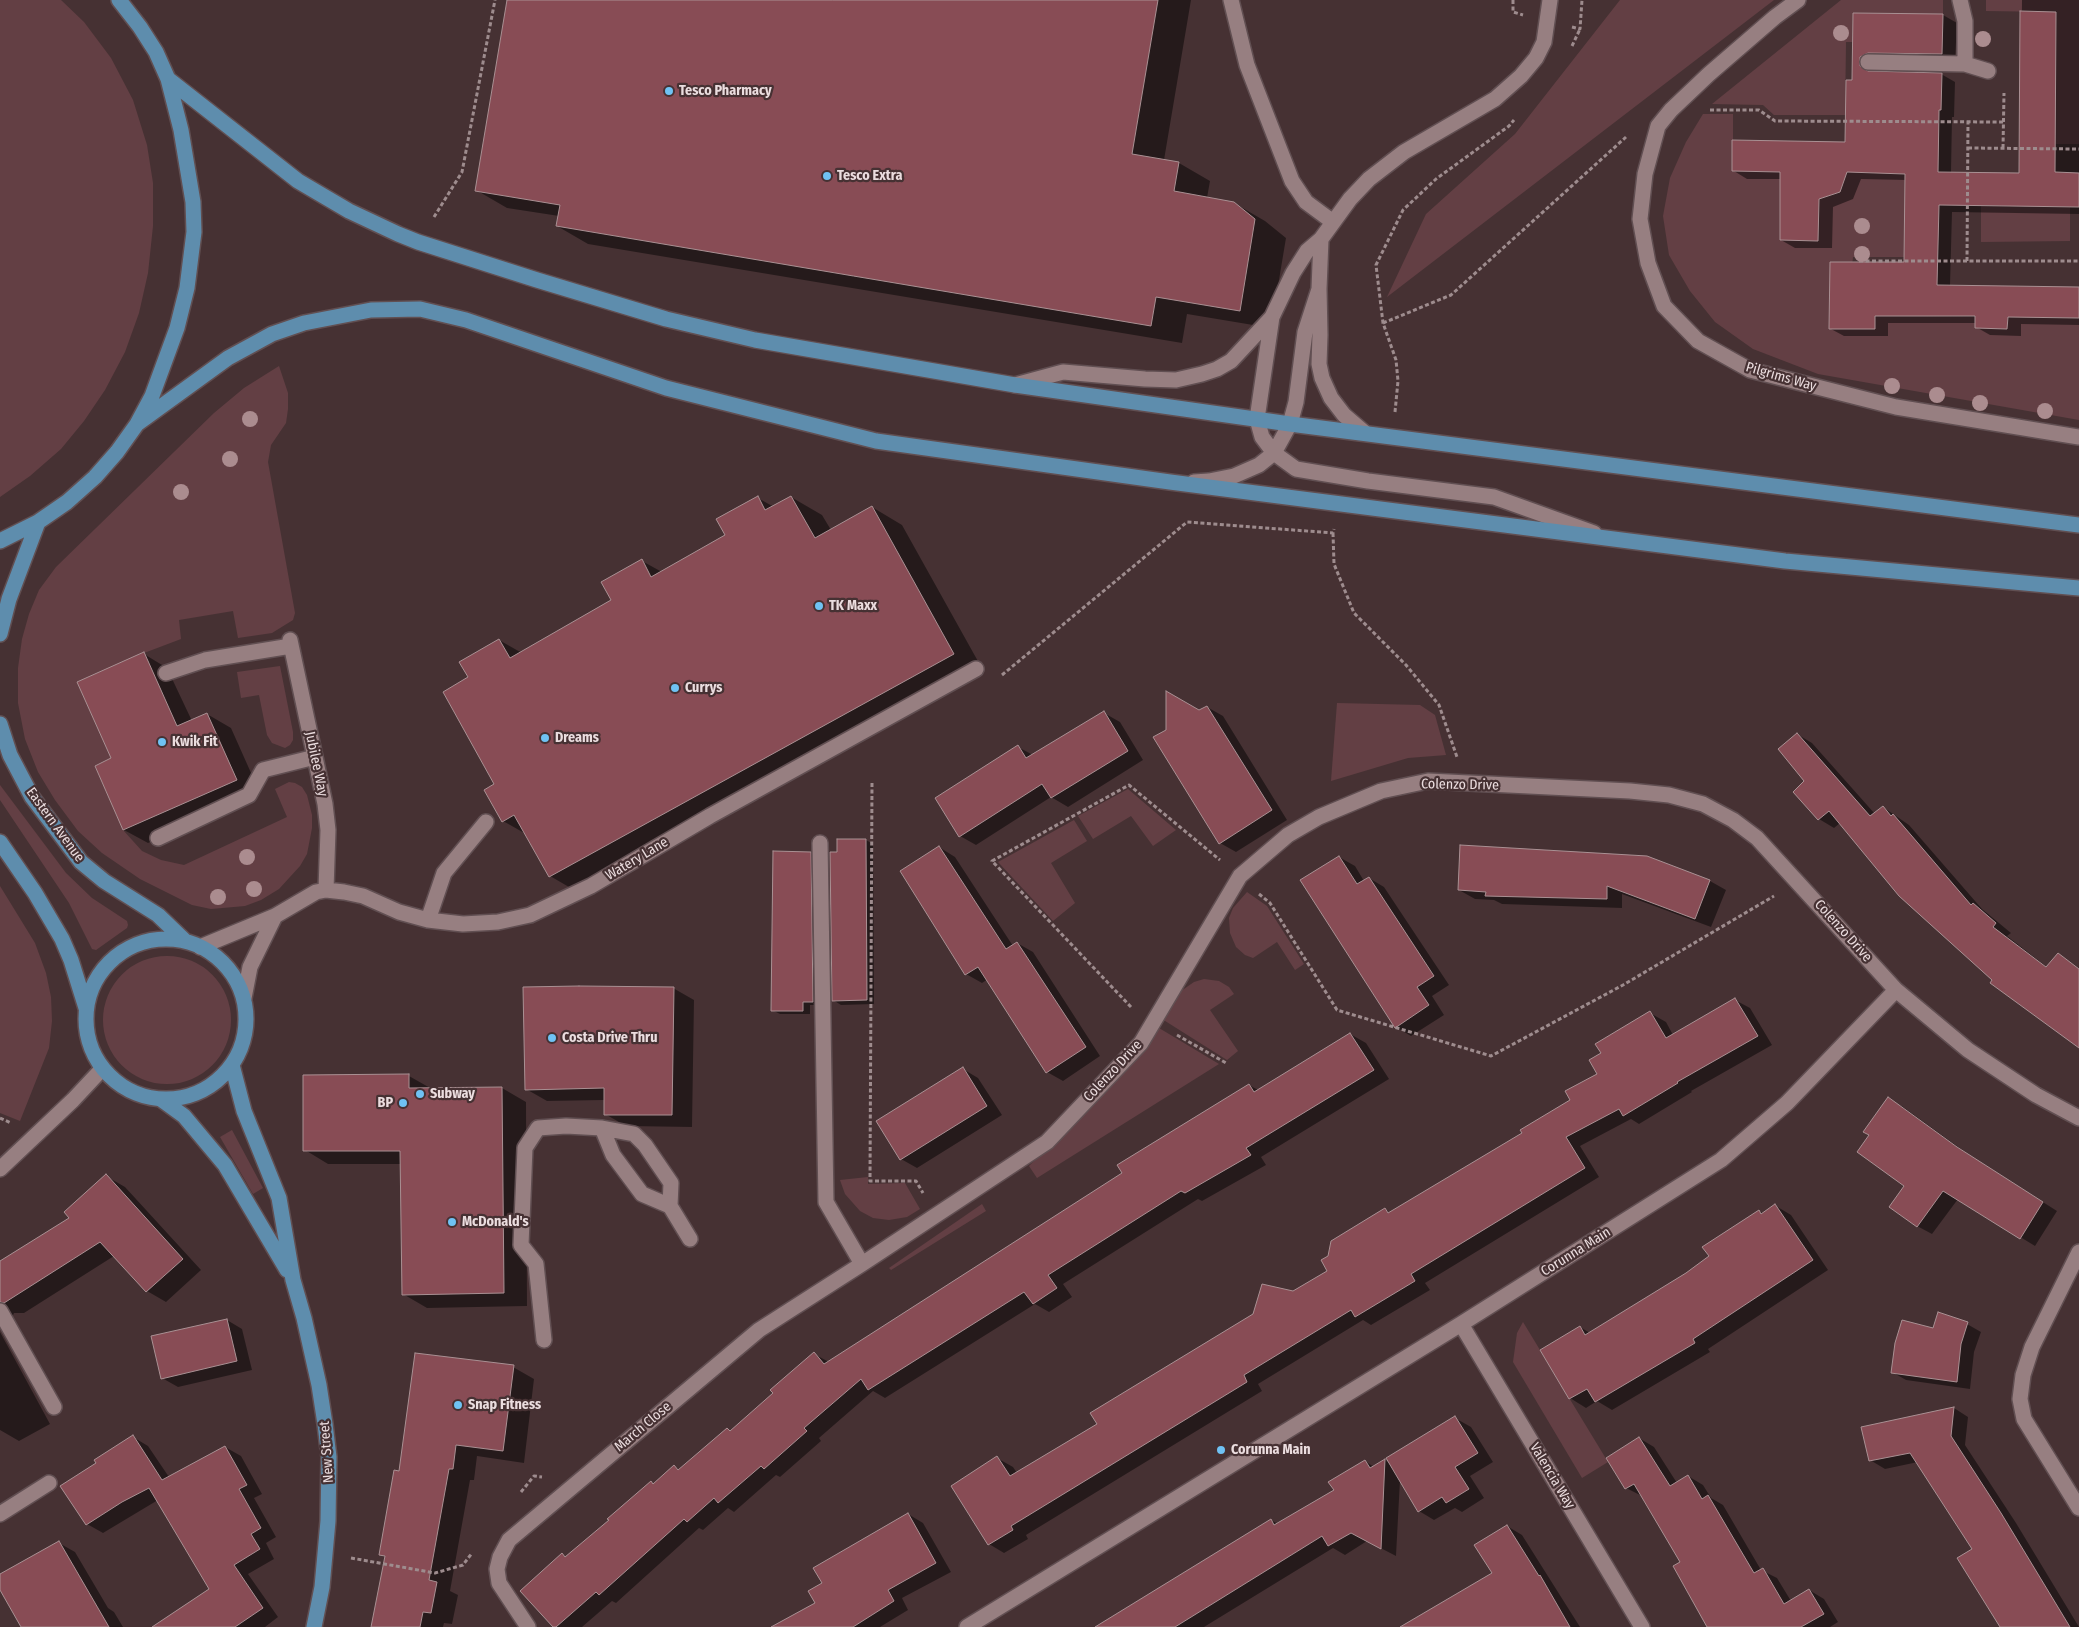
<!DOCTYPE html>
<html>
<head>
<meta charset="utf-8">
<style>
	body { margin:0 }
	canvas { display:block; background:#463133 }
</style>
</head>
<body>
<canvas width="2079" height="1627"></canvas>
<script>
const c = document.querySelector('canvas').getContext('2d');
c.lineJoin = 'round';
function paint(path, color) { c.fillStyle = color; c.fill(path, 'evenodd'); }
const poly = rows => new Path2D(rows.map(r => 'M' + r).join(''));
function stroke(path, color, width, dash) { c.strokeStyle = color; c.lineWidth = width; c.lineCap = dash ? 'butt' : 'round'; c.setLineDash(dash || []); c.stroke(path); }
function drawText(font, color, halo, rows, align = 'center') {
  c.font = font + ' "Fira Sans Condensed",sans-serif'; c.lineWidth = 4.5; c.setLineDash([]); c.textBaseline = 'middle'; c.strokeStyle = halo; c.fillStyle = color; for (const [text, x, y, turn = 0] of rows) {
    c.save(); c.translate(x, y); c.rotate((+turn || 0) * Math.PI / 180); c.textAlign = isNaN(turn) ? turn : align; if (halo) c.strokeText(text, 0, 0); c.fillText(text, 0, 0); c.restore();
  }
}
paint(poly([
	[0,0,61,0,84,22,111,58,133,100,147,145,153,183,153,226,148,273,139,313,125,352,105,390,84,421,61,449,30,476,0,497],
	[1620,0,1774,0,1387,297,1426,214,1515,134],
	[1841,0,1943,0,1943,14,1853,13,1852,42,1846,42,1845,115,1774,115,1763,105,1712,104],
	[1986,0,2079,0,2079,144,2055,144,2056,12,1986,11],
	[1703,114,1733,114,1733,171,1866,172,1905,126,1904,257,1853,257,1850,284,1850,262,1830,262,1829,329,1875,329,1875,315,1975,317,1975,328,2007,329,2008,317,2079,318,2079,420,1818,374,1753,349,1715,322,1690,291,1669,255,1663,216,1670,178,1686,142],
	[1981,206,2070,207,2070,241,1981,242],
	[279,366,288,393,288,409,286,423,271,445,268,462,295,613,293,620,272,633,238,638,233,611,179,620,181,639,144,653,111,758,95,766,123,830,142,851,161,860,184,865,287,817,275,789,289,782,295,783,302,787,307,795,312,815,312,828,307,854,300,866,279,889,261,900,245,906,211,909,192,905,140,879,102,853,78,831,55,800,38,772,25,739,18,703,18,668,22,639,29,614,39,590,56,567,214,413,244,388],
	[280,666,293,732,293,740,290,745,285,748,272,743,267,735,259,695,241,698,237,672],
	[1337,703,1420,705,1435,715,1446,755,1408,758,1331,781],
	[0,785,66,873,92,898,127,921,128,925,127,928,96,950,92,949,69,903,0,800],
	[1128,789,1176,830,1153,846,1131,816,1093,839,1078,816],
	[1074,820,1087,841,1051,863,1075,903,1053,921,998,862],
	[0,886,35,943,46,973,51,997,52,1021,49,1048,20,1121,0,1113],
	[1247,892,1267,906,1304,964,1295,970,1277,942,1253,958,1245,955,1236,947,1230,933,1229,918,1233,908],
	'103 1020a64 64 0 1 1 128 0a64 64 0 1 1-128 0Z',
	[1204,979,1219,981,1229,987,1234,994,1210,1010,1238,1051,1227,1060,1162,1019,1181,991,1194,982],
	[1159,1028,1219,1064,1037,1178,1029,1166,1146,1048],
	[232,1130,263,1188,253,1194,220,1137],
	[868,1177,868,1184,905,1183,920,1209,907,1217,889,1220,873,1218,860,1211,845,1194,840,1180],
	[982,1204,986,1211,891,1270,889,1268],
	[1523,1322,1608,1462,1582,1478,1513,1362,1517,1333]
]), '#633f44');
paint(poly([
	[509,0,1191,0,1164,160,1179,163,1210,181,1207,198,1234,203,1265,221,1286,238,1271,328,1187,314,1182,343,588,244,557,226,559,216,507,208,476,190],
	[2022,0,2079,0,2079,214,1952,212,1950,286,2079,288,2079,325,2021,324,2021,336,1990,335,1976,327,1976,323,1888,323,1888,336,1844,336,1831,329,1905,263,1906,180,1861,179,1853,199,1833,207,1832,248,1795,248,1781,240,1781,179,1747,179,1734,171,1846,143,1853,81,1854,14,1943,15,1957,23,1955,61,1874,64,1873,73,1941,74,1955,82,1954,117,1952,117,1951,173,2020,174],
	[791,497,822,515,831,530,872,507,902,525,984,672,581,894,550,876,526,834,503,821,470,678,499,640,522,653,612,601,642,561,662,572,727,535,758,498,774,507],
	[144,654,167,668,192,721,207,714,231,728,260,793,148,843,124,830,96,766,113,759],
	[1207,707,1223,716,1287,820,1236,852,1220,843,1199,712],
	[1104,713,1120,722,1143,760,1068,807,1051,797,976,845,960,836,1018,747,1033,755],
	[1797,734,1812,743,1875,814,1883,807,1909,825,1982,909,2011,933,2007,936,2079,992,2079,1046,1994,980,1840,823,1834,828,1819,819,1806,781],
	[866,840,873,844,874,1004,841,1005,833,1000,838,854],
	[939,847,955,857,1013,946,1017,943,1033,952,1100,1056,1063,1081,1047,1072,988,979,982,983,966,974,901,871],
	[810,853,818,857,820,1005,810,1005,810,1014,780,1014,772,1010],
	[1339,857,1355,866,1364,881,1369,878,1384,887,1449,985,1432,996,1444,1015,1411,1036,1396,1027],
	[1647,858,1710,881,1726,890,1711,927,1622,894,1622,908,1502,904,1494,900,1475,899,1459,890],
	[673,988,694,1000,692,1127,626,1126,605,1114,605,1100,547,1101,526,1089],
	[1735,1000,1750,1008,1772,1045,1691,1091,1692,1092,1639,1124,1631,1119,1580,1146,1599,1177,1425,1283,1430,1290,1371,1325,1363,1320,1258,1384,1262,1391,1026,1535,1028,1539,1004,1553,989,1544,997,1458,1013,1467,1017,1473,1098,1425,1293,1292,1329,1272,1385,1210,1390,1213,1524,1133,1571,1101,1599,1074,1602,1054,1650,1013,1666,1022,1673,1035],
	[1350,1034,1366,1043,1389,1079,1261,1157,1266,1165,1202,1201,1198,1199,1063,1284,1072,1297,1049,1312,1035,1304,885,1398,873,1391,819,1438,821,1441,780,1477,776,1475,734,1512,728,1508,703,1530,699,1528,616,1603,612,1601,582,1627,554,1627,562,1555,567,1557,611,1521,651,1483,654,1485,674,1467,680,1470,727,1429,731,1431,775,1393,814,1354,829,1362,1124,1173,1249,1085,1258,1090],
	[963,1069,978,1078,1002,1115,917,1168,901,1159],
	[409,1076,432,1089,502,1088,526,1102,527,1306,427,1308,403,1294,402,1164,328,1164,305,1150],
	[1888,1099,1903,1107,1972,1157,2057,1211,2035,1246,1958,1199,1932,1234,1917,1226,1905,1186,1871,1135],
	[106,1176,125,1187,201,1270,166,1302,147,1291,114,1256,24,1313,14,1313,10,1322,0,1328,0,1262,71,1218],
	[1776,1206,1791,1215,1828,1270,1708,1349,1710,1352,1612,1410,1597,1401,1586,1408,1570,1398,1541,1350,1580,1327,1590,1333,1686,1274,1710,1257,1759,1211,1764,1214],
	[227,1320,242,1329,252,1370,178,1387,162,1378],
	[1967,1324,1981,1332,1974,1352,1970,1389,1906,1380,1892,1372,1934,1329],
	[0,1332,50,1424,19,1441,0,1430],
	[513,1367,534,1379,524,1463,477,1456,474,1480,470,1480,450,1591,458,1595,452,1624,444,1623,443,1627,372,1627,386,1557,380,1554,400,1473],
	[1954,1408,1968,1417,1965,1445,2016,1523,2079,1627,2000,1627,1974,1550,1918,1462,1885,1469,1870,1460],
	[1455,1418,1471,1427,1493,1462,1470,1476,1484,1498,1462,1512,1455,1508,1434,1520,1419,1511,1400,1480,1396,1556,1367,1541,1345,1555,1333,1548,1204,1627,1097,1627,1271,1520,1278,1524,1336,1491,1365,1461,1374,1467,1385,1460,1389,1463],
	[133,1437,148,1446,169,1477,225,1447,241,1456,262,1494,254,1498,276,1537,266,1543,274,1559,248,1574,278,1617,265,1627,187,1627,211,1590,158,1500,103,1533,87,1524,97,1463],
	[1639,1438,1654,1447,1677,1483,1688,1476,1703,1485,1711,1498,1723,1505,1761,1570,1777,1578,1791,1601,1809,1590,1824,1599,1838,1622,1830,1627,1709,1627,1682,1562,1642,1496,1626,1488],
	[908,1514,923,1523,951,1572,902,1598,908,1610,880,1627,774,1627,817,1603,823,1583],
	[1507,1526,1522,1535,1580,1627,1486,1627,1494,1574],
	[59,1543,75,1552,108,1608,114,1612,123,1627,24,1627,0,1587,0,1576]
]), '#0007');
const building = poly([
	[507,0,1158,0,1132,154,1179,162,1174,191,1234,202,1255,219,1240,311,1156,297,1151,326,556,226,560,205,475,191,507,0],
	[2020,11,2056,12,2055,172,2079,173,2079,207,1939,205,1937,285,2079,287,2079,318,2008,317,2007,329,1975,328,1975,316,1875,316,1875,329,1829,329,1830,262,1904,262,1905,174,1847,172,1840,192,1819,199,1818,241,1780,240,1780,172,1732,171,1732,140,1845,142,1846,80,1852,80,1853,13,1943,14,1942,54,1868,53,1860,57,1860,66,1868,71,1942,73,1941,110,1939,110,1938,172,2019,173,2020,11],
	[758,496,765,510,791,496,815,538,872,506,954,654,549,877,514,815,502,822,484,790,494,784,443,692,468,677,459,662,499,639,510,658,611,600,601,582,642,559,651,577,725,535,716,519,758,496],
	[144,652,177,726,207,713,237,780,123,830,95,766,111,758,77,682,144,652],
	[1166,691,1199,710,1207,706,1272,810,1219,844,1153,737,1166,730,1166,691],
	[1104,711,1128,751,1051,798,1042,784,959,837,935,798,1018,745,1026,758,1104,711],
	[1797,733,1870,816,1883,806,1891,816,1893,814,1971,905,1973,903,1996,923,1993,927,2046,967,2058,953,2079,969,2079,1048,1990,983,1992,980,1899,896,1829,811,1818,820,1793,792,1804,781,1778,749,1797,733],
	[837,839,866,839,867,1000,832,1001,830,852,837,852,837,839],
	[1460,845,1647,856,1710,880,1695,919,1607,886,1607,899,1485,896,1486,892,1458,890,1460,845],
	[939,846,1006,949,1017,942,1086,1047,1046,1073,978,967,965,975,900,871,939,846],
	[773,851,811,852,813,1002,803,1002,803,1011,771,1011,773,851],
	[1339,856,1357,884,1369,877,1434,976,1417,987,1429,1005,1395,1028,1300,880,1339,856],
	[579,986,674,987,672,1115,604,1115,604,1088,525,1090,523,987,579,986],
	[1735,998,1758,1036,1677,1082,1678,1083,1623,1116,1619,1109,1566,1137,1585,1168,1411,1274,1415,1281,1355,1317,1351,1310,1244,1375,1247,1382,1011,1526,1013,1530,988,1545,951,1486,997,1456,1010,1476,1097,1424,1090,1413,1253,1314,1262,1284,1293,1291,1327,1271,1321,1260,1328,1256,1331,1241,1385,1208,1388,1213,1522,1133,1520,1130,1570,1100,1565,1091,1597,1074,1589,1060,1601,1053,1595,1044,1650,1011,1666,1038,1735,998],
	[1350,1033,1374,1070,1246,1148,1251,1155,1185,1193,1181,1191,1048,1275,1057,1288,1033,1304,1024,1292,868,1390,861,1379,804,1428,807,1431,764,1469,761,1466,718,1503,714,1498,687,1522,684,1519,599,1595,596,1592,556,1627,553,1627,520,1591,562,1553,565,1557,609,1520,607,1519,651,1481,653,1484,674,1465,678,1470,727,1428,730,1431,773,1393,770,1390,814,1352,824,1364,1122,1173,1117,1165,1249,1084,1254,1092,1350,1033],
	[963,1067,987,1106,900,1160,876,1121,963,1067],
	[409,1074,409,1088,502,1087,504,1293,402,1295,400,1151,303,1151,303,1075,409,1074],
	[1888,1097,1957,1147,2043,1202,2020,1239,1943,1191,1917,1227,1889,1207,1904,1186,1857,1152,1869,1135,1863,1132,1888,1097],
	[106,1174,183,1259,146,1292,100,1242,4,1303,0,1302,0,1261,69,1218,64,1212,106,1174],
	[1775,1204,1813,1260,1693,1339,1695,1343,1595,1402,1587,1389,1569,1399,1540,1350,1580,1326,1585,1335,1686,1273,1709,1256,1702,1247,1759,1210,1761,1214,1775,1204],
	[1938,1312,1968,1322,1961,1344,1957,1382,1891,1373,1895,1343,1902,1320,1933,1328,1938,1312],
	[227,1319,237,1361,161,1379,151,1336,227,1319],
	[415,1353,514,1365,503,1451,456,1445,453,1469,449,1469,429,1580,437,1582,431,1613,423,1612,420,1627,371,1627,385,1556,379,1555,394,1470,399,1471,415,1353],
	[1954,1407,1951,1436,2001,1513,2070,1627,2000,1627,1957,1558,1972,1549,1910,1453,1869,1461,1861,1427,1954,1407],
	[1455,1416,1478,1453,1455,1467,1469,1489,1446,1503,1442,1497,1418,1512,1386,1458,1455,1416],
	[133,1435,162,1480,225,1446,247,1485,239,1489,261,1528,251,1534,260,1549,234,1565,263,1608,235,1627,152,1627,209,1589,149,1488,122,1502,86,1525,60,1486,96,1463,94,1460,133,1435],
	[1639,1437,1670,1486,1688,1475,1702,1499,1708,1495,1754,1573,1763,1568,1784,1604,1809,1589,1824,1614,1801,1627,1707,1627,1673,1566,1680,1562,1634,1484,1625,1489,1606,1458,1639,1437],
	[1385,1459,1381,1549,1351,1533,1328,1546,1322,1536,1175,1627,1095,1627,1271,1519,1274,1525,1334,1490,1328,1482,1365,1460,1370,1468,1385,1459],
	[908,1513,936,1563,888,1590,894,1601,853,1627,771,1627,815,1603,808,1591,822,1583,813,1568,908,1513],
	[1507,1525,1539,1576,1540,1575,1570,1627,1400,1627,1492,1573,1474,1545,1507,1525],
	[59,1541,109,1627,21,1627,0,1590,0,1574,59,1541]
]);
paint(building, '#884c55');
stroke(building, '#a99093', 1);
const minor = poly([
	[1231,0,1247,65,1292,181,1306,202,1333,222],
	[1550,0,1544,42,1536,58,1521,76,1495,99,1404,152,1369,179,1350,199,1321,239,1307,251,1293,273,1272,317,1257,419,1262,437,1274,453,1296,469,1368,481,1494,497,1594,533],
	[1798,0,1775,17,1709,74,1671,110,1658,126,1645,174,1640,219,1648,263,1664,306,1698,341,1750,370,1896,407,2079,437],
	[1960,0,1965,21,1965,64],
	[1868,62,1965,64,1988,71],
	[1321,239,1319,289,1320,335,1319,364,1322,378,1331,398,1344,415,1365,433],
	[1015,385,1063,372,1145,379,1176,380,1202,374,1217,369,1231,361,1272,317],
	[1194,482,1209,481,1234,476,1259,465,1274,453,1290,424,1296,402,1305,332,1319,289],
	[290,640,325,804,328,830,326,890],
	[166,673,205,660,291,646],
	[158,838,249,795,263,770,315,757],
	[820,843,826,1202,862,1264],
	[428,920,444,873,486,822],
	[200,947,275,916,316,892,326,890,344,892,363,896,399,912,428,920,463,924,498,922,530,915,591,886,710,816,976,669],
	[244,998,250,967,275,916],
	[602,1128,634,1134,645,1145,671,1183,670,1206],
	[0,1169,73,1100,102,1069],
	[2079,1252,2032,1347,2023,1375,2020,1399,2024,1419,2079,1508],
	[0,1311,54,1407],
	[1461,1324,1642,1627],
	[544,1340,536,1264,521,1245,525,1148,538,1128,566,1126,602,1128,613,1155,642,1194,670,1206,690,1239],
	[0,1514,49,1483],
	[528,1627,499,1583,497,1569,500,1557,509,1540,759,1330,862,1264,1047,1142,1141,1043,1240,876,1288,835,1319,817,1381,791,1428,781,1630,791,1669,795,1703,804,1733,820,1757,838,1896,990,1968,1050,2036,1095,2079,1118],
	[967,1627,1461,1324,1721,1160,1787,1103,1896,990]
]);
const major = poly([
	[168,79,298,181,349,211,398,234,418,242,537,280,666,319,755,340,1015,385,1290,424,2079,525],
	[137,424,228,358,272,334,304,323,371,310,420,309,466,320,666,388,876,441,1170,482,1785,561,2079,588],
	[0,541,38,522,67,502,95,477,117,452,137,424,152,396,177,328,187,288,194,232,193,202,181,130,168,79,156,52,140,27,119,0],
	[0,634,9,599,38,522],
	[0,724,10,755,32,797,81,862,104,881,158,915,185,941],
	[0,842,35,893,62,939,71,960,86,1008],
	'86 1019a80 80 0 1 1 160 0a80 80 0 1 1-160 0Z',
	[232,1065,244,1111,279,1198,293,1280,304,1318,319,1385,325,1424,329,1457,328,1521,322,1587,314,1627],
	[162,1100,184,1116,225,1165,287,1270]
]);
stroke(minor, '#614f52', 18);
stroke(major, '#614f52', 18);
stroke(poly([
	[1513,0,1513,12,1523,15],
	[1572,27,1580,29,1582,0],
	[1572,46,1580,29],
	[1710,110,1759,110,1775,121,2004,122],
	[1968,148,2079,149],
	[2003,148,2004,93],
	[434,217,462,172,495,0],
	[1859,261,2079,261],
	[1967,261,1968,121],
	[1383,323,1451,295,1626,137],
	[1395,412,1398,381,1396,360,1383,323,1376,265,1403,210,1436,179,1509,126,1514,120],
	[1333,533,1334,564,1354,613,1406,665,1439,705,1457,757],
	[1002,675,1187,522,1333,533,1334,529],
	[872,783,870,1181,916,1181,923,1193],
	[1259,894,1270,903,1337,1010,1491,1056,1623,985,1774,896],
	[1131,1007,992,861,1129,785,1220,860],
	[1177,1035,1226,1063],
	[0,1118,11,1123],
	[521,1492,534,1476,542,1477],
	[351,1558,435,1573,463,1565,472,1553]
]), '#9e8c8e', 3, [4, 2.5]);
stroke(minor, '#977f81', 15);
stroke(major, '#5e8dad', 15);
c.fillStyle = '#ab8c8f';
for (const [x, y] of [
	[1841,33],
	[1983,39],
	[1862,226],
	[1862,254],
	[1892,386],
	[1937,395],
	[1980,403],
	[2045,411],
	[250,419],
	[230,459],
	[181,492],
	[247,857],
	[254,889],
	[218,897]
]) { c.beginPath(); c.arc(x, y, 8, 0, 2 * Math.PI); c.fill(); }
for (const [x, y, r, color] of [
	[669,91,5,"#6fc2f4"],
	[827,176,5,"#6fc2f4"],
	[819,606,5,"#6fc2f4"],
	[675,688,5,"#6fc2f4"],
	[545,738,5,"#6fc2f4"],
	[162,742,5,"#6fc2f4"],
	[552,1038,5,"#6fc2f4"],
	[420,1094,5,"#6fc2f4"],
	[403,1103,5,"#6fc2f4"],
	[452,1222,5,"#6fc2f4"],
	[458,1405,5,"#6fc2f4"],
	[1221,1450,5,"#6fc2f4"]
]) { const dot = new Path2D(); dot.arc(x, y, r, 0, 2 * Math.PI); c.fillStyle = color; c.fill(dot); stroke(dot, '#463133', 2); }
drawText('bold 14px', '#ebdddf', '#463133', [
	["Tesco Pharmacy",679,91],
	["Tesco Extra",837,176],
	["TK Maxx",829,606],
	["Currys",685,688],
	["Dreams",555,738],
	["Kwik Fit",172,742],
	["Costa Drive Thru",562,1038],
	["Subway",430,1094],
	["BP",393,1103,"right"],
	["McDonald's",462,1222],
	["Snap Fitness",468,1405],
	["Corunna Main",1231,1450]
], 'left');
drawText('14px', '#ebdddf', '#463133', [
	["Pilgrims Way",1781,377,16],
	["Jubilee Way",316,764,78],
	["Colenzo Drive",1460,785,1],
	["Eastern Avenue",55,825,54],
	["Watery Lane",637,859,-31],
	["Colenzo Drive",1843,931,48],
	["Colenzo Drive",1113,1071,-47],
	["Corunna Main",1576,1252,-32],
	["March Close",643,1427,-40],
	["New Street",327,1452,-94],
	["Valencia Way",1552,1476,59]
]);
</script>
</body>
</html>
